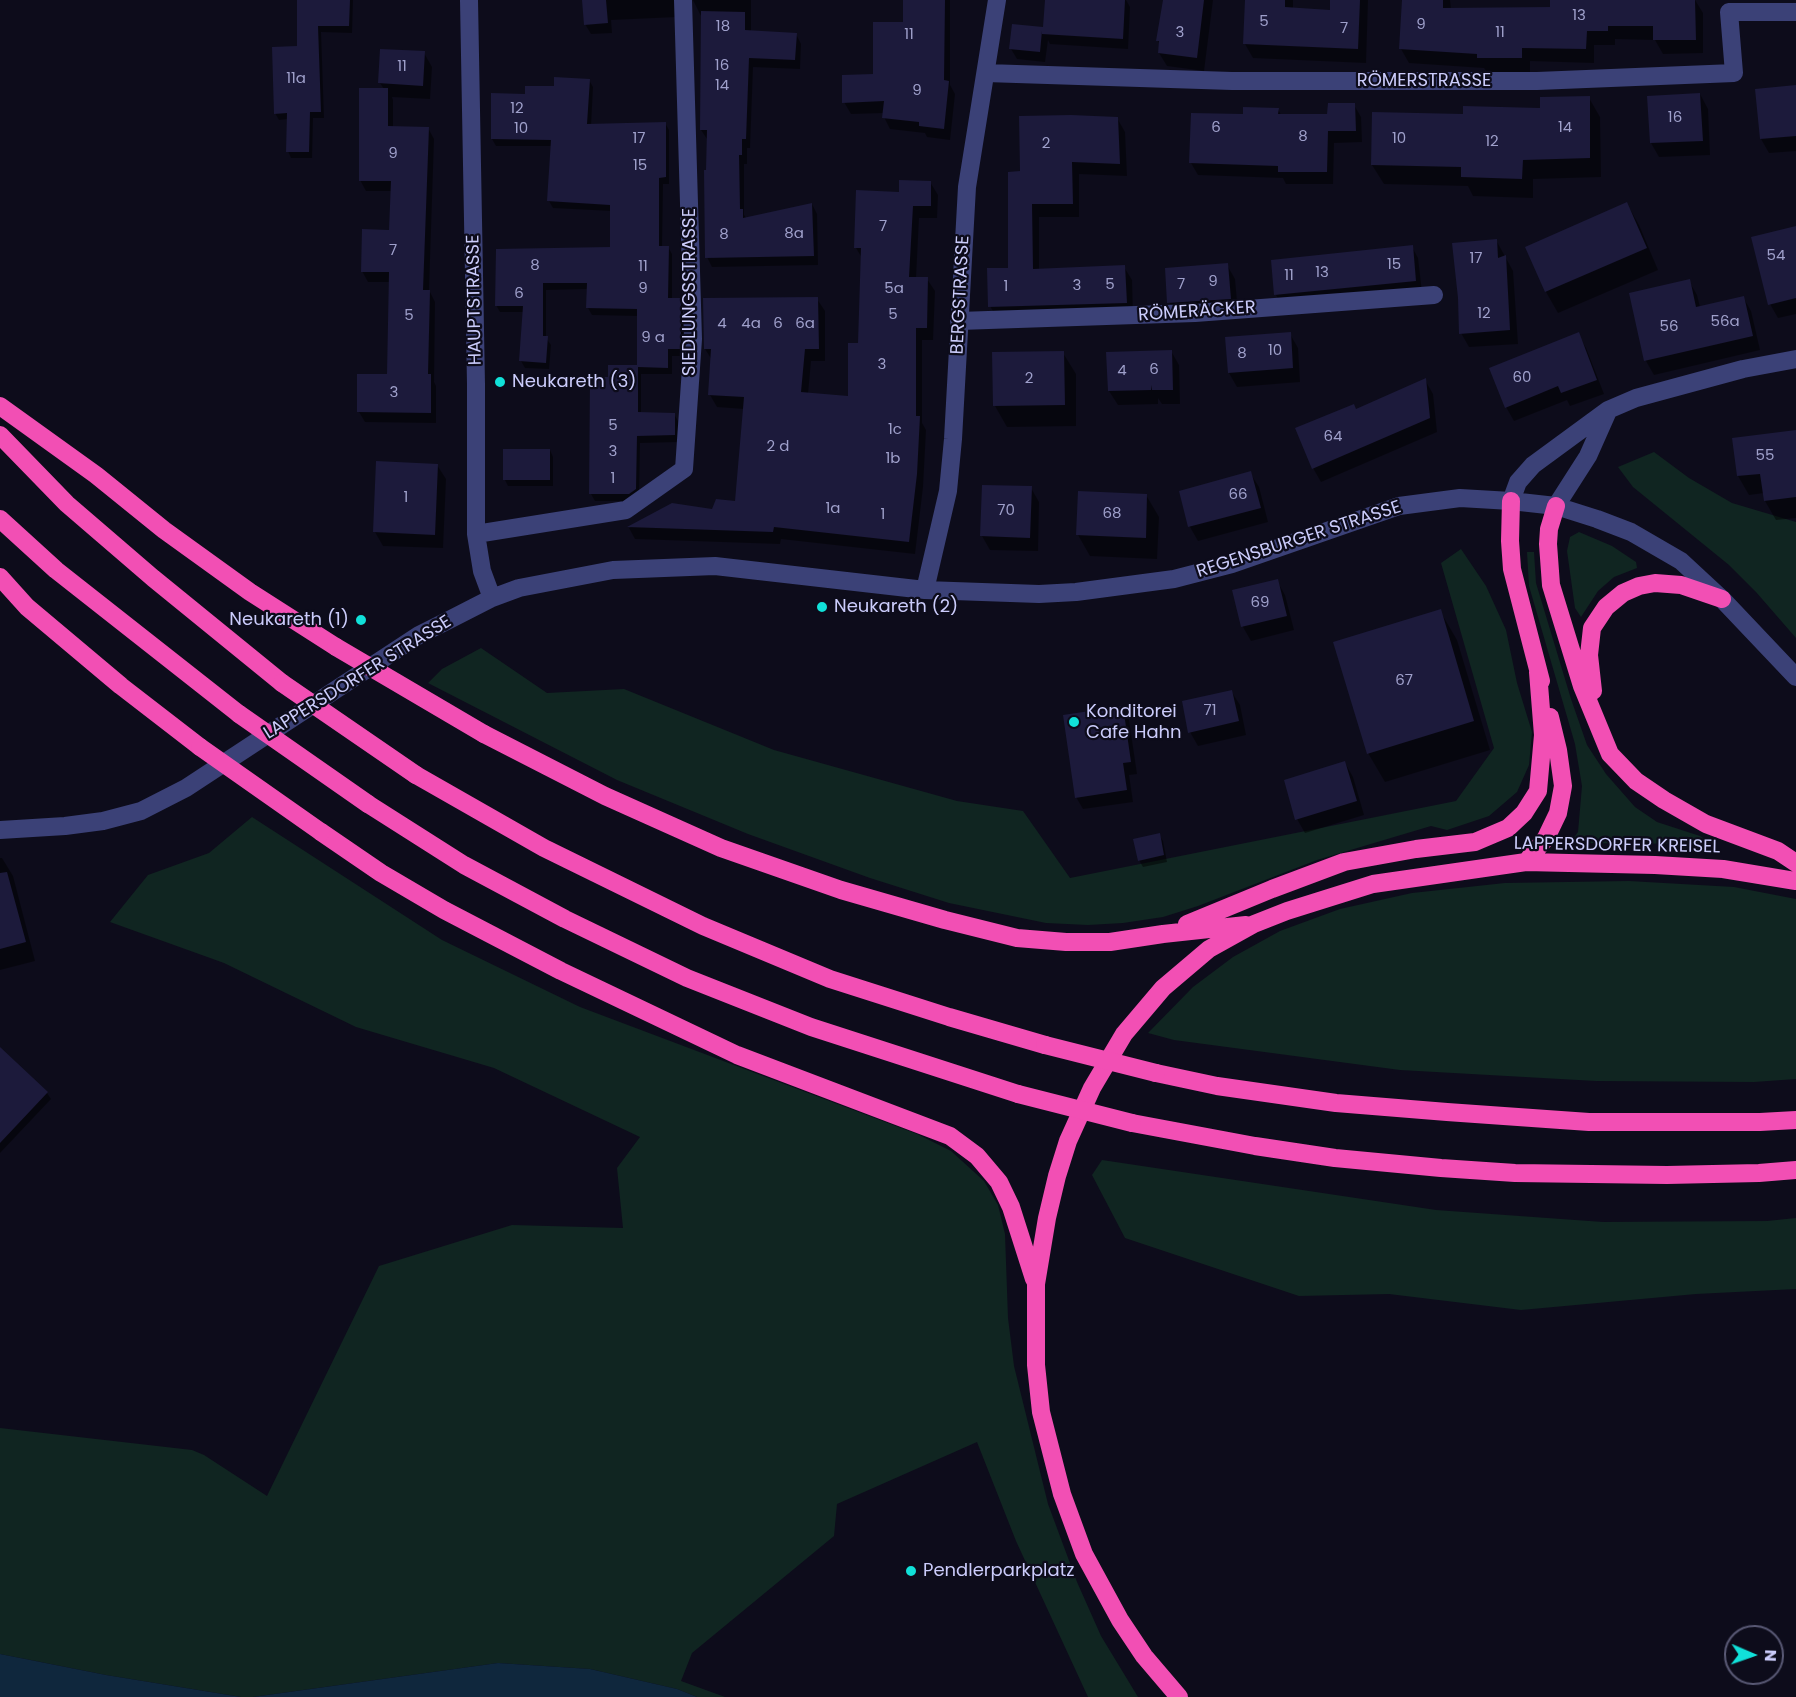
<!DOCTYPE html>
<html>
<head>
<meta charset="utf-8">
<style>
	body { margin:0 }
	#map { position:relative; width:1796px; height:1697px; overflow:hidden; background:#0d0c1b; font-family:Poppins,sans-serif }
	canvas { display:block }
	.north { position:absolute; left:1724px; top:1625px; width:60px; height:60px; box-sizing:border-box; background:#0d0c1b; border:2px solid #595975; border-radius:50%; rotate:92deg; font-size:16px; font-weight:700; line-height:24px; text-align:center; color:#cbccfb }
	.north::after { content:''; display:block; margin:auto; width:21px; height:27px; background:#11e1d9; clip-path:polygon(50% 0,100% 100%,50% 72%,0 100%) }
</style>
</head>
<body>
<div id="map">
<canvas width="1796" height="1697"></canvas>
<div class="north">N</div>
</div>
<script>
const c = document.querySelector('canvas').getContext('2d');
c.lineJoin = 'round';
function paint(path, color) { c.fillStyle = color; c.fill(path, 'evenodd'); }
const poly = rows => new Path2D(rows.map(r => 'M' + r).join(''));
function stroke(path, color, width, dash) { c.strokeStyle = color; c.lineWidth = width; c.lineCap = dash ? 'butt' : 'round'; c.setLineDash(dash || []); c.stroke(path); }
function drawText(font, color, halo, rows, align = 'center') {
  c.font = font + ' Poppins,sans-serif'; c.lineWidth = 4.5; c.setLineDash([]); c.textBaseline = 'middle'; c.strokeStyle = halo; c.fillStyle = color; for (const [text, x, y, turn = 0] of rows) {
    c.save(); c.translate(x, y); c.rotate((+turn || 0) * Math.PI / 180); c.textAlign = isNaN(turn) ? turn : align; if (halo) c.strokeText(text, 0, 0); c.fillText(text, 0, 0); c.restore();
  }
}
paint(poly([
	[1654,452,1689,478,1732,503,1796,522,1796,638,1756,592,1729,565,1633,487,1618,467],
	[1579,532,1612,546,1636,562,1637,568,1614,577,1598,591,1581,617,1575,608,1567,551,1570,537],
	[1461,549,1486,586,1506,630,1517,683,1532,732,1529,765,1517,792,1489,816,1447,830,1431,826,1317,860,1198,906,1163,917,1123,923,1088,925,1046,923,949,903,870,878,748,834,617,780,428,683,442,669,481,648,547,693,624,689,774,750,957,801,1023,811,1070,878,1456,801,1494,748,1441,563],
	[1527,552,1534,552,1536,583,1571,699,1587,745,1606,774,1635,807,1657,822,1700,836,1712,844,1570,843,1578,832,1582,786,1575,744,1529,586],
	[252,817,442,940,580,1007,917,1134,951,1151,984,1181,998,1205,1005,1234,1008,1318,1014,1366,1048,1504,1077,1582,1101,1636,1138,1697,1088,1697,1016,1541,977,1442,837,1504,834,1536,692,1653,681,1681,725,1697,697,1697,677,1689,590,1669,498,1663,253,1697,241,1697,106,1675,0,1654,0,1428,192,1450,204,1455,267,1496,379,1266,512,1225,623,1228,617,1168,640,1137,494,1068,356,1027,224,963,110,922,148,875,209,853],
	[1629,881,1734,887,1796,899,1796,1079,1754,1082,1596,1081,1400,1070,1174,1040,1148,1033,1193,987,1233,957,1280,931,1340,909,1412,893,1505,883],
	[1102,1160,1436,1210,1603,1222,1767,1221,1796,1218,1796,1289,1696,1294,1521,1310,1389,1294,1299,1296,1125,1238,1092,1175]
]), '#102521');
paint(poly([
	[0,1654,106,1675,241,1697,0,1697],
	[498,1663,590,1669,677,1689,697,1697,253,1697]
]), '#0f273d');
paint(poly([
	[298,0,353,0,352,33,321,32,324,118,313,118,312,158,291,158,288,151,288,119,279,120,275,113,298,47],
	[584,0,685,0,677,17,611,20,612,33,591,34,585,24],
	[693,0,751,0,751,31,796,34,801,44,800,69,753,67,750,148,747,148,747,164,744,164,744,215,747,219,812,204,817,214,818,265,712,267,707,257,707,139,701,130,701,16],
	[905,0,950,0,950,85,955,94,950,140,927,137,925,133,890,129,884,117,884,113,851,114,844,102,874,75,904,24],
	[1046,0,1126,0,1130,7,1128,49,1050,44,1048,40,1045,62,1017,59,1011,49,1044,29],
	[1165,0,1213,0,1204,71,1167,66,1159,53,1160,45,1158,41],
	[1246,0,1293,0,1293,9,1331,11,1332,0,1368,0,1366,63,1253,58,1245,44],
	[1404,0,1450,0,1451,9,1551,9,1615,0,1695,0,1703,13,1703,53,1663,54,1655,40,1615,39,1615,45,1594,45,1594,63,1530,61,1530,72,1487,72,1484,68,1409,63,1401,49],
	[424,53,432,67,430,99,392,97,393,100,393,128,428,128,434,139,429,290,435,302,434,382,436,386,436,423,365,422,359,412,389,375,390,282,368,282,362,271,391,231,392,191,366,191,360,180,384,89,380,83],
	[589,80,593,87,591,126,665,123,669,130,669,184,663,184,662,247,668,247,672,254,672,300,680,300,684,307,684,356,672,356,672,374,641,374,641,414,674,414,678,421,678,442,640,443,639,496,633,501,595,501,591,494,610,379,638,367,638,316,592,315,588,308,588,289,546,290,546,338,551,345,549,369,525,368,521,361,524,312,500,312,496,305,612,249,612,211,553,208,549,201,552,146,496,146,492,139,526,95],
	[1796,87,1796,151,1769,153,1761,139,1757,90],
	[1700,94,1708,109,1710,155,1659,157,1651,143],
	[1589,98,1600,117,1601,177,1533,179,1533,198,1473,196,1468,186,1384,184,1372,165,1541,110],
	[1354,105,1361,117,1362,142,1334,143,1333,184,1286,184,1283,178,1198,175,1191,163,1244,116,1278,109,1281,115,1329,116],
	[1117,118,1125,132,1127,176,1079,174,1079,217,1039,217,1039,271,1124,267,1132,280,1133,316,998,320,990,306,1009,269,1022,173],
	[930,182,938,195,937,218,919,218,916,278,927,279,935,291,933,340,922,340,922,423,926,430,923,487,915,554,781,539,780,544,635,539,629,528,673,505,713,511,736,503,744,409,717,407,710,395,712,360,705,349,817,299,825,311,825,361,811,361,808,394,849,398,859,345,862,258,856,248,900,193],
	[1627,204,1639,225,1658,270,1558,313,1546,292,1527,247],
	[1796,228,1796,314,1778,318,1770,304],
	[1496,240,1513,271,1518,344,1469,347,1461,333],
	[1412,247,1418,258,1422,292,1282,306,1276,295],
	[1227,265,1235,279,1238,313,1177,316,1169,302],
	[1689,281,1697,295,1700,307,1743,297,1751,311,1760,350,1654,375,1646,361,1631,294],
	[1290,334,1298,348,1300,382,1237,387,1229,373],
	[1578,334,1586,348,1604,394,1570,406,1567,400,1514,421,1506,407],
	[1171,351,1179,365,1180,404,1162,404,1158,398,1158,404,1118,405,1109,391],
	[1063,353,1076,374,1076,426,1007,427,995,406],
	[1425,380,1433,394,1437,432,1321,482,1313,468,1356,411],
	[1796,432,1796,518,1776,520,1765,501,1764,493,1749,495,1738,476,1734,440],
	[550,450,553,457,553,486,508,486,505,480],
	[437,465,446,479,443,548,383,546,375,532],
	[1250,473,1259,487,1268,522,1198,541,1190,527,1180,492],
	[1031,488,1039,502,1038,551,990,550,982,536],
	[1146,495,1159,517,1157,559,1090,556,1078,535],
	[1277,581,1285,595,1294,630,1251,641,1243,627,1234,592],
	[1440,611,1457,640,1490,750,1385,782,1368,753],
	[1231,691,1240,705,1246,735,1198,746,1190,732],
	[1122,708,1129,720,1137,774,1129,775,1133,802,1083,809,1076,797],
	[1345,763,1353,777,1364,815,1305,833,1297,819],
	[1159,835,1163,841,1167,862,1143,867,1139,860],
	[0,858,2,858,13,876,35,961,0,970],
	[0,1049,47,1093,51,1099,0,1153]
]), '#0007');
paint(poly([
	[297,0,350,0,349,26,318,26,321,112,310,112,309,152,286,152,287,113,274,114,272,47,297,46],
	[582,0,606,0,608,23,584,25],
	[903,0,945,0,944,80,949,81,944,129,919,126,919,122,882,118,884,101,842,103,842,75,873,74,873,22,903,22],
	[1045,0,1125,0,1123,39,1042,34,1042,31,1040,52,1009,49,1012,24,1043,27],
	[1163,0,1204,0,1197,58,1158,53,1159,41,1156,41],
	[1245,0,1285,0,1285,7,1330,10,1330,0,1360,0,1358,49,1243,44],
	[1402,0,1443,0,1443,8,1550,7,1550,0,1695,0,1696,40,1653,40,1653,26,1608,26,1608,31,1587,31,1586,49,1522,48,1522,58,1477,58,1477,54,1399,49],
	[701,11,745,12,745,30,797,33,795,60,749,58,746,139,742,139,742,155,739,155,740,209,743,209,743,218,812,203,814,256,705,258,704,170,706,170,707,130,700,130],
	[380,49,425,51,423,86,378,83],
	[554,77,590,79,587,124,666,122,666,177,659,178,659,246,669,246,668,298,681,298,681,349,668,349,668,368,638,367,638,412,675,413,675,435,637,436,636,489,629,494,589,494,590,377,608,377,608,365,637,365,637,309,586,308,587,283,543,283,543,336,548,336,546,363,519,361,523,306,495,306,496,249,610,247,610,205,547,201,551,140,491,139,491,93,525,94,525,86,554,86],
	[1796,85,1796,136,1760,139,1755,89],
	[359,88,388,88,388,126,429,127,423,290,430,290,428,374,431,374,431,413,357,412,357,374,387,374,389,272,361,272,362,229,389,230,391,181,359,181],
	[1700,93,1703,141,1650,143,1647,96],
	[1590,96,1590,158,1523,160,1522,179,1461,177,1461,167,1371,165,1372,112,1463,114,1463,106,1540,108,1540,97],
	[1328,103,1355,103,1356,131,1328,131,1327,172,1278,172,1278,166,1189,163,1191,113,1243,114,1243,107,1279,108,1278,114,1327,114],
	[1071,115,1118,117,1120,164,1072,162,1073,204,1032,204,1033,269,1125,265,1127,303,988,307,987,268,1008,268,1008,172,1020,171,1019,116],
	[899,180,931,181,931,206,913,206,909,277,928,277,927,328,916,328,916,416,920,416,917,474,909,542,774,527,773,532,627,527,672,503,712,509,716,499,735,501,744,397,708,395,711,349,704,349,703,298,818,297,819,349,805,349,801,392,848,396,848,343,858,343,861,248,854,248,856,190,899,192],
	[1627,202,1647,248,1545,292,1525,247],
	[1796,226,1796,298,1768,305,1751,237],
	[1497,239,1498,258,1506,255,1510,330,1459,334,1458,298,1452,243],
	[1413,245,1416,281,1274,295,1271,260],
	[1228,263,1231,299,1167,303,1165,268],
	[1690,279,1696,307,1744,296,1753,336,1644,361,1629,293],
	[1291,332,1293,368,1228,373,1225,337],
	[1579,332,1597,380,1561,393,1558,386,1505,408,1489,368],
	[1172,350,1173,390,1152,390,1151,385,1151,390,1108,391,1106,352],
	[1064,351,1065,405,993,406,992,352],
	[1426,378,1430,418,1312,469,1295,428,1354,404,1356,409],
	[1796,430,1796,497,1764,501,1760,474,1737,476,1732,438],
	[503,449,550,449,550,480,503,480],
	[376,461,438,464,435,535,373,532],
	[1251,471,1261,508,1188,527,1179,491],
	[982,485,1032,486,1030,538,980,536],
	[1078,491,1147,494,1146,538,1076,535],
	[1278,579,1287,616,1241,627,1232,590],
	[1441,609,1474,721,1367,754,1333,642],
	[1232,690,1239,721,1188,733,1182,701],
	[1123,706,1131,762,1123,763,1127,790,1075,798,1063,715],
	[1345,761,1357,801,1295,820,1284,780],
	[1160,833,1164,855,1138,861,1133,839],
	[7,872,26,942,0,949,0,873],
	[0,1047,48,1092,0,1143]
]), '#1c1a3b');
stroke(poly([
	[469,0,476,384,476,534,482,571,492,598],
	[986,73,1232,81,1537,81,1734,73,1729,12,1796,12],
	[959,321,1195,313,1434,295],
	[1511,501,1518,482,1533,465,1608,410,1636,398,1743,369,1796,359],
	[1556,506,1588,456,1608,411],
	[476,534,626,510,684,469,693,339,683,0],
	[925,590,948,491,953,439,967,187,997,0],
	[0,830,65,826,103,821,141,811,186,788,419,635,449,620,492,598,519,588,613,570,715,566,925,590,1039,594,1076,592,1174,579,1232,564,1399,506,1460,498,1511,501,1556,506,1597,519,1631,532,1681,561,1722,599,1796,677]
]), '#3b4177', 18);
stroke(poly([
	[0,406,96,475,164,530,250,592,336,647],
	[0,435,67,504,153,578,282,683],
	[1511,501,1510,541,1512,569,1541,681],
	[1556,506,1549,529,1548,544,1551,585,1582,686,1610,754,1636,781,1664,800,1706,824,1778,851,1796,863],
	[0,519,56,570,239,714],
	[0,577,27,607,121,686,200,747],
	[1593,691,1589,655,1592,628,1606,607,1623,593,1639,586,1655,583,1681,585,1722,599],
	[484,734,605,796,721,848,841,890,945,920,1017,938,1066,942,1110,942,1163,934,1246,925],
	[416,775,544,848,703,926,830,979,949,1017,1045,1045],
	[368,804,464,865,565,919,687,978,811,1027,1018,1094],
	[321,832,381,873,444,910,561,971,737,1055,950,1136,977,1156,999,1182,1011,1207,1034,1279],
	[1526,862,1546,838,1558,813,1563,786,1558,750,1550,717],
	[1187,924,1272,889,1344,862,1416,849,1475,842,1508,828,1524,813,1538,791,1543,735,1538,672],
	[1156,1073,1217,1086,1336,1103,1447,1112,1589,1122,1760,1122,1796,1120],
	[1132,1123,1255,1146,1335,1158,1441,1168,1515,1173,1667,1175,1759,1173,1796,1170],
	[1179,1697,1144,1656,1120,1620,1084,1554,1062,1494,1041,1412,1036,1365,1036,1284,1047,1218,1057,1176,1068,1141,1092,1088,1124,1034,1163,988,1209,949,1254,924,1287,911,1373,884,1526,862,1655,865,1723,869,1796,881]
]), '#f24fb4', 18);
stroke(poly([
	[336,647,484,734],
	[282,683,416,775],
	[239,714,368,804],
	[200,747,321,832],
	[1045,1045,1156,1073],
	[1018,1094,1132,1123]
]), '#f24fb4', 18);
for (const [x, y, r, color] of [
	[500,382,6,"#11e1d9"],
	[822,607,6,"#11e1d9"],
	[361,620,6,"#11e1d9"],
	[1074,722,6,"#11e1d9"],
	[911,1571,6,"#11e1d9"]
]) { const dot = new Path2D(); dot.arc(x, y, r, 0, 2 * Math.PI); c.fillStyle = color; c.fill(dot); stroke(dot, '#0d0c1b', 2); }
drawText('15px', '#9fa0cb', null, [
	["13",1579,16],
	["5",1264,22],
	["9",1421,25],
	["18",723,27],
	["7",1344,29],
	["3",1180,33],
	["11",1500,33],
	["11",909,35],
	["16",722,66],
	["11",402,67],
	["11a",296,79],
	["14",722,86],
	["9",917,91],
	["12",517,109],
	["16",1675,118],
	["6",1216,128],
	["14",1565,128],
	["10",521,129],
	["8",1303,137],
	["17",639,139],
	["10",1399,139],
	["12",1492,142],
	["2",1046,144],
	["9",393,154],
	["15",640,166],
	["7",883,227],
	["8a",794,234],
	["8",724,235],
	["7",393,251],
	["54",1776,256],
	["17",1476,259],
	["15",1394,265],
	["8",535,266],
	["11",643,267],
	["13",1322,273],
	["11",1289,276],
	["9",1213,282],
	["5",1110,285],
	["7",1181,285],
	["3",1077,286],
	["1",1006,287],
	["9",643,289],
	["5a",894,289],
	["6",519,294],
	["12",1484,314],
	["5",893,315],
	["5",409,316],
	["56a",1725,322],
	["4",722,324],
	["4a",751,324],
	["6",778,324],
	["6a",805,324],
	["56",1669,327],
	["9 a",653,338],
	["10",1275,351],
	["8",1242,354],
	["3",882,365],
	["6",1154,370],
	["4",1122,371],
	["60",1522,378],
	["2",1029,379],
	["3",394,393],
	["5",613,426],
	["1c",895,430],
	["64",1333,437],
	["2 d",778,447],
	["3",613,452],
	["55",1765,456],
	["1b",893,459],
	["1",613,479],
	["66",1238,495],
	["1",406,498],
	["1a",833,509],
	["70",1006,511],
	["68",1112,514],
	["1",883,515],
	["69",1260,603],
	["67",1404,681],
	["71",1210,711]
]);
drawText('18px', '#cbccfb', '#0d0c1b', [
	["RÖMERSTRASSE",1424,81],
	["SIEDLUNGSSTRASSE",690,292,-90],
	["BERGSTRASSE",961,295,-87],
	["HAUPTSTRASSE",475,300,-91],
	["RÖMERÄCKER",1197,312,-4],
	["REGENSBURGER STRASSE",1299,540,-18],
	["LAPPERSDORFER STRASSE",358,678,-32],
	["LAPPERSDORFER KREISEL",1617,846,1]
]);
drawText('18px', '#cbccfb', '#0d0c1b', [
	["Neukareth (3)",512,382],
	["Neukareth (2)",834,607],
	["Neukareth (1)",349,620,"right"],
	["Konditorei",1086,712],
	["Cafe Hahn",1086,733],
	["Pendlerparkplatz",923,1571]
], 'left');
</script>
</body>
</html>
